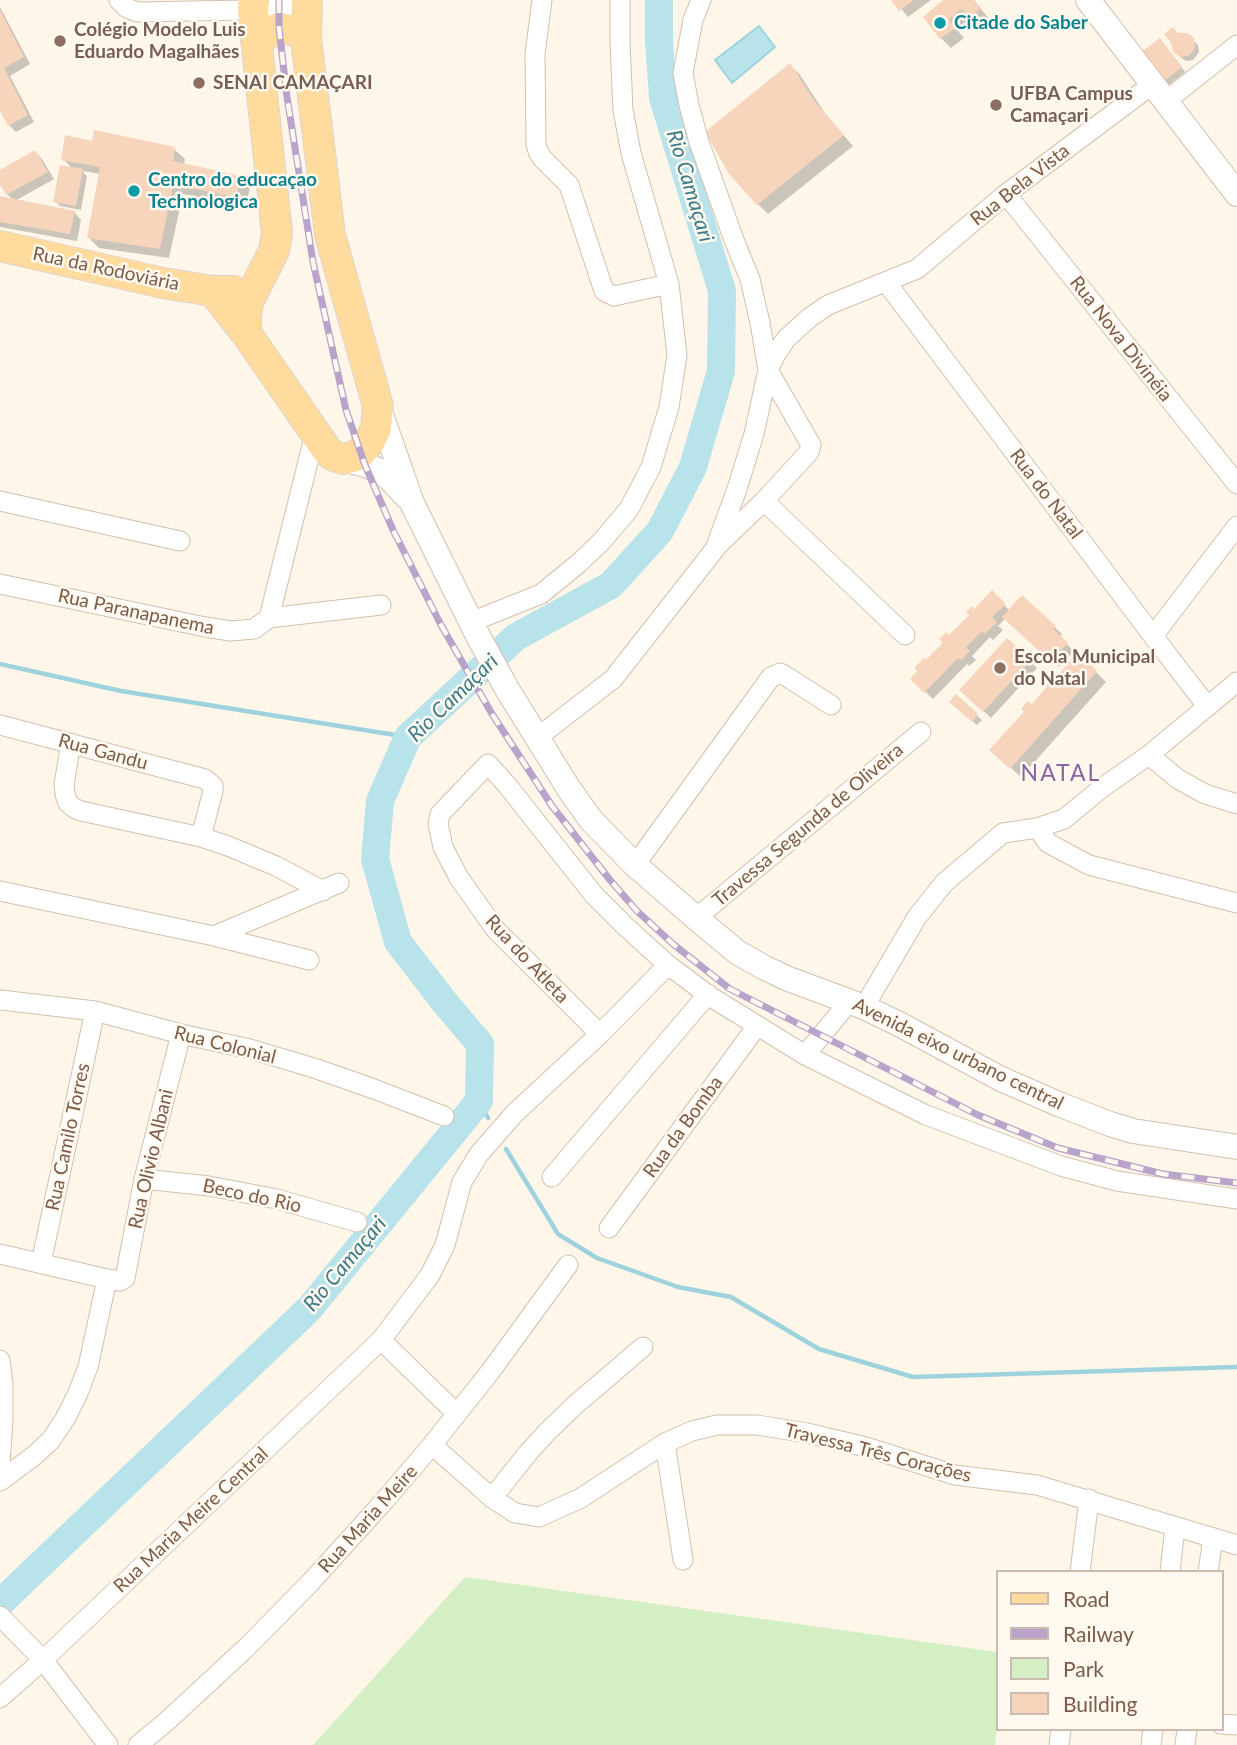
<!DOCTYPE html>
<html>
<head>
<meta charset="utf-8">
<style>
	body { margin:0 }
	#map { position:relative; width:1237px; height:1745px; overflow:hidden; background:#fef6e8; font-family:Lato,sans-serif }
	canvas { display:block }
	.legend { position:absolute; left:996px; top:1570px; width:228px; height:161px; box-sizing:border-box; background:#fff9f0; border:2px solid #cbbaad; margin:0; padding:9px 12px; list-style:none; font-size:21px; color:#7c5b48 }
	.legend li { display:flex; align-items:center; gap:14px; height:35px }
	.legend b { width:35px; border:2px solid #cbbaad }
</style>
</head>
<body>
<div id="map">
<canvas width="1237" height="1745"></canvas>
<ul class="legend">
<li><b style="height:9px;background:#ffdc9e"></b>Road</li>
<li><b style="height:9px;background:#b9a3cb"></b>Railway</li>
<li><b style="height:19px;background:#d4efc3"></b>Park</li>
<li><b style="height:19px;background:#f7d4bc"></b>Building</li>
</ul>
</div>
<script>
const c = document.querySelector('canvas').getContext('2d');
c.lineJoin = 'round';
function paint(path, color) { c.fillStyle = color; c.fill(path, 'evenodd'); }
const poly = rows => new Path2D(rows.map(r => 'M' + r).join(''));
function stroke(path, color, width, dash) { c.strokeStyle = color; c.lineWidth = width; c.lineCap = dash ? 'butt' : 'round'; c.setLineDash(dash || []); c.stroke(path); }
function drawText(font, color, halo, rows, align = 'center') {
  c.font = font + ' Lato,sans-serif'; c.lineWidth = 5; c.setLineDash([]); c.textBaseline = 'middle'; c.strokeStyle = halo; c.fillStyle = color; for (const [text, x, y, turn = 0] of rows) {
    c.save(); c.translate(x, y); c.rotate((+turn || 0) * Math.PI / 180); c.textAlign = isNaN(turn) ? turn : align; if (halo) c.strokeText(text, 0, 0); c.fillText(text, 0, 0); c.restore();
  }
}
paint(poly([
	[465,1577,997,1652,997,1728,995,1745,313,1745]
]), '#d4efc3');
const water = poly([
	[759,26,775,47,732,83,715,60,759,26]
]);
paint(water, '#b9e3eb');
stroke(water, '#9ed3de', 2);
paint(poly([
	[894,0,931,0,908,17],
	[946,0,974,0,989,19,980,26,972,18,957,30,964,38,951,48,941,38,926,17],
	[0,7,30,64,10,76,34,122,16,132,9,125,0,108],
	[1178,35,1190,37,1198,45,1199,52,1193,60,1186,61,1180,57],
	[1164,44,1185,72,1164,89],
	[790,65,800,75,826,115,853,146,768,214,758,204],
	[93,143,174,149,185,159,184,165,240,177,250,187,246,206,183,194,169,258,99,248,89,238,101,174,82,171,87,176,81,210,60,206,55,201,73,169,63,159],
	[35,152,42,159,54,179,15,201,74,212,81,220,77,241,0,227,0,198,14,201,7,194,0,181,0,172],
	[992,593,1010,611,1023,598,1062,634,1059,637,1074,651,1059,667,1006,618,998,626,1003,630,993,640,990,637,972,656,976,660,969,666,967,664,933,699,912,679],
	[1007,640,1037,668,991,718,961,690],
	[1096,672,1106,682,1021,777,1002,760,1032,707,1056,680],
	[956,697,982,720,977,725,952,702]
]), '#0003');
stroke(poly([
	[0,664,121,691,408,737],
	[479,1101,488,1118],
	[506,1149,558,1234,597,1258,678,1287,731,1297,819,1349,913,1377,1237,1367]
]), '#9ed3de', 4.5);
stroke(poly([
	[0,1603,309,1309,479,1101,480,1044,446,1004,398,942,375,859,380,801,408,737,516,637,611,585,660,531,693,467,721,371,722,291,663,98,659,42,659,0]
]), '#b9e3eb', 28);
paint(poly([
	[891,0,914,0,899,11],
	[943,0,974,0,980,9,969,18,961,9,949,19,955,28,940,39,923,17],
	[0,10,24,57,4,68,28,115,8,126,0,111],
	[1173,27,1178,33,1188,33,1194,38,1195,46,1194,50,1188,56,1180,57,1173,52,1171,43,1164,34],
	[1160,38,1182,67,1159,85,1136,56],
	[790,63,816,103,844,135,757,205,729,174,705,132],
	[94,130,175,147,173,161,241,176,236,197,173,185,160,249,87,238,100,167,61,160,65,135,92,141],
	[35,150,48,172,6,195,0,185,0,170],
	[60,165,83,169,76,206,53,202],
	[0,196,75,211,70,234,0,222],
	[992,590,1006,604,992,617,997,622,985,634,982,631,966,647,970,651,961,660,958,658,924,693,910,679,917,671,914,668,924,658,926,660,943,643,939,639,946,632,949,635,969,615,966,612,972,606,974,609],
	[1022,595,1056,626,1053,629,1068,643,1050,661,1002,617],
	[1007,638,1031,660,983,712,959,690],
	[1078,653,1097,671,1010,769,989,750,1024,712,1021,709,1028,701,1032,704,1049,684,1047,682,1053,674,1056,677],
	[956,694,978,714,972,722,949,702]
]), '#f7d4bc');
const minor = poly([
	[119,0,127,8,137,12,244,10,278,7,307,7],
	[542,0,535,54,536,144,538,151,542,158,569,185,604,291,614,296,669,284],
	[701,0,693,20,683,73,689,105,699,142,734,240,750,279,760,323,768,370,811,445,809,452,764,501,718,545],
	[1166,101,1237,45],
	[1006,194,1237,484],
	[886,282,1153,636,1207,706],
	[0,501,180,541],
	[764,501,905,635],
	[0,584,205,627,231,631,254,629,269,618],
	[269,618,315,434],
	[269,618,381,605],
	[471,622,541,594,579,563,601,542,629,509,651,467,669,407,677,355,669,284,631,153,623,110,620,42,620,0],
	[1153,636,1237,526],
	[0,725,205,779,213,786,213,791,201,837],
	[538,737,613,679,715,549,737,489,754,434,768,370,776,354,786,339,809,318,828,305,917,269,1006,194,1153,84],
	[71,743,64,784,65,794,68,803,74,808,81,811,201,837,228,846,276,866,323,891],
	[1149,755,1178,779,1205,794,1237,804],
	[1037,828,1048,843,1089,865,1237,903],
	[635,865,771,677,780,673,784,675,831,705],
	[0,891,214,936,309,960],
	[696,918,921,732],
	[214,936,339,883],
	[0,1000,95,1011,181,1034,250,1049,314,1068,374,1089,444,1116],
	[864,1007,917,917,944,883,1003,833,1037,828,1064,819,1103,787,1149,755,1237,682],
	[600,1034,496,930,459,878,443,847,438,824,440,814,488,764,507,785,594,895,625,926,668,965,711,997,805,1055,926,1115,1061,1166,1117,1181,1237,1199],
	[805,1055,849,1002],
	[552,1177,708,994],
	[144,1179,209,1186,277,1199,357,1222],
	[609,1228,757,1026],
	[0,1254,107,1279,120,1281,125,1278,144,1179,181,1034],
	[41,1263,95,1011],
	[381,1340,457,1414],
	[0,1360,3,1384,3,1418,0,1463],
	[665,1443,683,1560],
	[432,1445,492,1498,515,1513,539,1517,581,1498,665,1443,692,1431,717,1425,757,1425,807,1433,866,1447,955,1475,1037,1485,1237,1545],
	[0,1481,35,1455,51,1440,65,1419,78,1393,88,1367,107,1279],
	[492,1498,528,1453,547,1432,574,1406,643,1347],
	[1080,1572,1089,1499],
	[1170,1572,1175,1527],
	[1208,1572,1213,1538],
	[0,1616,43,1660,108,1745],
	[0,1698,43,1660,381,1340,430,1275,445,1245,462,1182,479,1154,514,1114,600,1034,668,965],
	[1221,1724,1237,1725],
	[138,1745,166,1722,246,1648,310,1583,385,1500,432,1445,490,1372,568,1265],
	[1059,1745,1061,1729],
	[1151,1745,1153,1729],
	[1185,1745,1187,1729]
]);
const tertiary = poly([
	[1088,0,1237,194],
	[378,406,412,503,478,636,507,689,569,789,591,820,635,865,696,918,737,952,763,967,786,978,864,1007,901,1025,1001,1079,1061,1105,1110,1124,1133,1131,1237,1147],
	[342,459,365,465,378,470,389,478,407,497]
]);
const primary = poly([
	[257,44,269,32,279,28,296,31,306,39],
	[0,246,163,283,213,291,233,291],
	[213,291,246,333,327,450,332,455,342,459,353,457,361,452,370,441,376,428,378,406,330,235,306,39,307,0],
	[246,333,246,314,249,300,274,251,277,233,253,10,254,0]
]);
stroke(minor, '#d5bfae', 21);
stroke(tertiary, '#d5bfae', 26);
stroke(primary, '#ddd4cf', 32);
stroke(minor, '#fff', 19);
stroke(tertiary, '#fff', 24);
stroke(primary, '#ffdc9e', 30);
const rail = poly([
	[279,0,279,28,287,97,313,262,346,410,365,465,393,530,441,625,492,714,552,806,610,880,637,911,673,944,730,989,978,1115,1058,1148,1163,1174,1237,1183]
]);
stroke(rail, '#b9a3cb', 7);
stroke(rail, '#fff9f0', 4.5, [13]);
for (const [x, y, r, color] of [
	[940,23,7,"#0f9aa8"],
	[60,41,7,"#8d6e63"],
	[199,83,7,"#8d6e63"],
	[996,105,7,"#8d6e63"],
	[134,191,7,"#0f9aa8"],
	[1000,668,7,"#8d6e63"]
]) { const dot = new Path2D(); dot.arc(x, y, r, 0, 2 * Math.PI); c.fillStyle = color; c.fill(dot); stroke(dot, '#fff9f0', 2.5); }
drawText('bold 19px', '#0d838f', '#fff9f0', [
	["Citade do Saber",954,23],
	["Centro do educaçao",148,180],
	["Technologica",148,202]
], 'left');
drawText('bold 19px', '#785e54', '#fff9f0', [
	["Colégio Modelo Luis",74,30],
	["Eduardo Magalhães",74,52],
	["SENAI CAMAÇARI",213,83],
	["UFBA Campus",1010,94],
	["Camaçari",1010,116],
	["Escola Municipal",1014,657],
	["do Natal",1014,679]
], 'left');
drawText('19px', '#7c5b48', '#fff9f0', [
	["Rua Bela Vista",1020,185,-38],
	["Rua da Rodoviária",106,269,12],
	["Rua Nova Divinéia",1121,339,52],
	["Rua do Natal",1046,494,53],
	["Rua Paranapanema",136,612,12],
	["Rua Gandu",103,752,15],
	["Travessa Segunda de Oliveira",808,825,-40],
	["Rua do Atleta",527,959,47],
	["Rua Colonial",225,1045,14],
	["Avenida eixo urbano central",958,1054,26],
	["Rua da Bomba",683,1127,-54],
	["Rua Camilo Torres",68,1137,-78],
	["Rua Olivio Albani",151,1159,-77],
	["Beco do Rio",252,1196,12],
	["Travessa Três Corações",878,1453,14],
	["Rua Maria Meire",368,1519,-48],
	["Rua Maria Meire Central",191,1520,-43]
]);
drawText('italic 21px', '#3b7c8b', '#fff9f0', [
	["Rio Camaçari",690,186,73],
	["Rio Camaçari",453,698,-44],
	["Rio Camaçari",345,1264,-50]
]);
c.letterSpacing = '2px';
drawText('23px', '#8c649f', '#fff9f0', [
	["NATAL",1061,774]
]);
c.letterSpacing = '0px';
</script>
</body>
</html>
